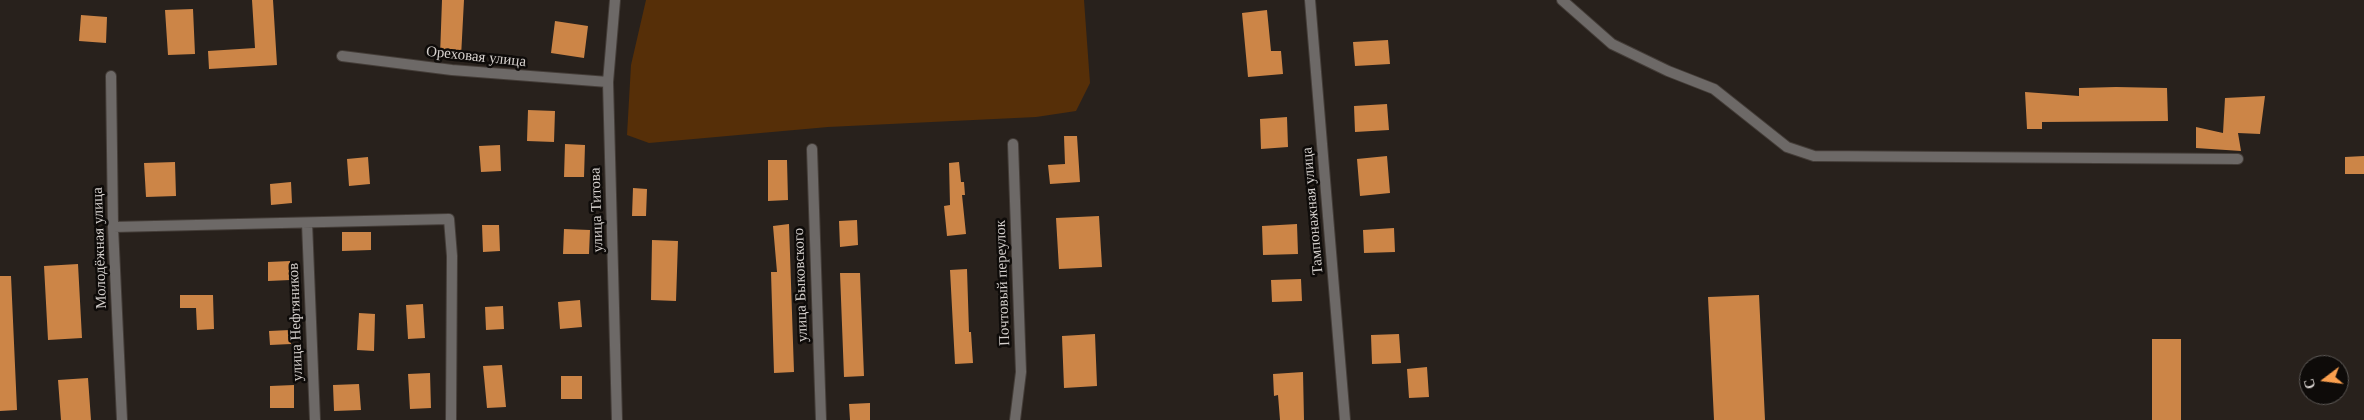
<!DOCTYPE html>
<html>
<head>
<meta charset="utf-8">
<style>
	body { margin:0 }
	#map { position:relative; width:2364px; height:420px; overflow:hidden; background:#28211c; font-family:"Times New Roman",serif }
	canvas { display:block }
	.north { position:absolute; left:2299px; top:355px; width:50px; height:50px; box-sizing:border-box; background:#0e0b09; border:1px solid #5e5a57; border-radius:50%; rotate:255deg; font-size:14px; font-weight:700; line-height:20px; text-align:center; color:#d5d0cd }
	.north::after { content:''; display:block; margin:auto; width:18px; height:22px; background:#fa9f4e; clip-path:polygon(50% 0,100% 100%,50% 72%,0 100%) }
</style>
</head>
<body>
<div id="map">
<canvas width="2364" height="420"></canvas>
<div class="north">С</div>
</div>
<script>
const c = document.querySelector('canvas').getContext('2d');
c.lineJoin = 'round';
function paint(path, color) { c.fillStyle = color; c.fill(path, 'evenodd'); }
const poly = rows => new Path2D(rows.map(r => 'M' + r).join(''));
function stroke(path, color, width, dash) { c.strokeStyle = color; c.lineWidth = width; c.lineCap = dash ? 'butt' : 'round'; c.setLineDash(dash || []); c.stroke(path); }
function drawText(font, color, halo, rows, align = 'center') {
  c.font = font + ' "Times New Roman",serif'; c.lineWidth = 5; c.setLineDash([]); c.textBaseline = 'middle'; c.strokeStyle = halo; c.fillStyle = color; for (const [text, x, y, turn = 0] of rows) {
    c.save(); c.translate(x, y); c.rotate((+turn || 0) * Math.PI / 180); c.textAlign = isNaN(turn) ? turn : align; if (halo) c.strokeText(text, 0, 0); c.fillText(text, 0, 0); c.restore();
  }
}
paint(poly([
	[646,0,1084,0,1090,83,1076,111,1036,117,828,127,649,143,627,135,631,65]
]), '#562f08');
paint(poly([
	[252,0,273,0,277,65,209,69,208,51,255,48],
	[442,0,464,0,461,57,440,56],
	[193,9,195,54,168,55,165,10],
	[1267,10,1271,51,1281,51,1283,74,1248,77,1242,13],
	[81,15,107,17,106,43,79,41],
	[555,21,588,26,584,58,551,53],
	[1388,40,1390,64,1355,66,1353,42],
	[2116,87,2167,88,2168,121,2042,122,2042,129,2027,129,2025,92,2079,96,2079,88],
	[2265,96,2260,134,2238,133,2241,151,2196,148,2196,127,2223,133,2225,98],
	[1387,104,1389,130,1355,132,1354,106],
	[528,110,555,111,554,142,527,141],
	[1287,117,1288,147,1261,149,1260,119],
	[1064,136,1077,136,1080,182,1050,184,1048,165,1065,164],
	[565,144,585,145,584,177,564,177],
	[500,145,501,171,481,172,479,146],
	[1387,156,1390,193,1360,196,1357,159],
	[2364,156,2364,174,2345,174,2345,157],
	[368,157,370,184,349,186,347,159],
	[768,160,787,160,788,200,768,201],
	[175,162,176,196,146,197,144,163],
	[959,162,961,182,964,182,965,195,962,195,966,234,947,236,944,206,950,205,949,163],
	[291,182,292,203,271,205,270,184],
	[633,188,647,189,646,216,632,216],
	[1099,216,1102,267,1059,269,1056,218],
	[857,220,858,245,840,247,839,221],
	[789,224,794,372,774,373,771,272,777,272,773,226],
	[1297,224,1298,254,1263,255,1262,226],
	[482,225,499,225,500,251,483,252],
	[1394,228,1395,252,1364,253,1363,230],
	[564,229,590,230,589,254,563,254],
	[342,232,371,232,371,250,342,251],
	[652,240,678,241,676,301,651,300],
	[290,261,290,280,268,281,268,262],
	[78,264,82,338,48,340,44,266],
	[967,269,969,332,971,332,973,363,955,364,950,270],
	[840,273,860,273,864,376,844,377],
	[0,276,11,276,17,410,0,411],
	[1301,279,1302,301,1272,302,1271,280],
	[180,295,213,295,214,329,197,330,196,308,180,308],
	[1759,295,1765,420,1714,420,1708,297],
	[580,300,582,327,560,329,558,302],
	[423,304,425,338,408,339,406,305],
	[503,306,504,329,486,330,485,307],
	[359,313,375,314,374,351,357,350],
	[290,330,291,344,270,345,269,331],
	[1095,334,1097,386,1064,388,1062,336],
	[1399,334,1401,363,1372,364,1371,335],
	[2152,339,2181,339,2181,420,2152,420],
	[502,365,506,407,487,408,483,366],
	[1427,367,1429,397,1409,398,1407,369],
	[1303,372,1304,420,1280,420,1278,395,1274,396,1273,374],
	[430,373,431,408,410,409,408,374],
	[561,376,582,376,582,399,561,399],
	[88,378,91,420,61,420,58,380],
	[359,384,361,410,334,411,333,385],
	[294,385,294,408,270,408,270,386],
	[870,403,870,420,850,420,849,404]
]), '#cc8547');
const service = poly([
	[1562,0,1612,44,1668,71,1714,89,1787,147,1814,156,2238,159]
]);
const minor = poly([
	[615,0,608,82,617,420],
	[1310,0,1345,420],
	[342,56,452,70,608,82],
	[111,76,113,227,122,420],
	[1013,144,1021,372,1015,420],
	[812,149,821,420],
	[307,223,315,420],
	[113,227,449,219,452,256,451,420]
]);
stroke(service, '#443d38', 12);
stroke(minor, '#443d38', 12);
stroke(service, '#6d6967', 10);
stroke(minor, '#6d6967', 10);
drawText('15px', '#d5d0cd', '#0e0b09', [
	["Ореховая улица",476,57,6],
	["улица Титова",597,210,-92],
	["Тампонажная улица",1313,211,-95],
	["Молодёжная улица",100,248,-92],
	["Почтовый переулок",1003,283,-92],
	["улица Быковского",801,285,-92],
	["улица Нефтяников",296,322,-92]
]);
</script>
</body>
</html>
